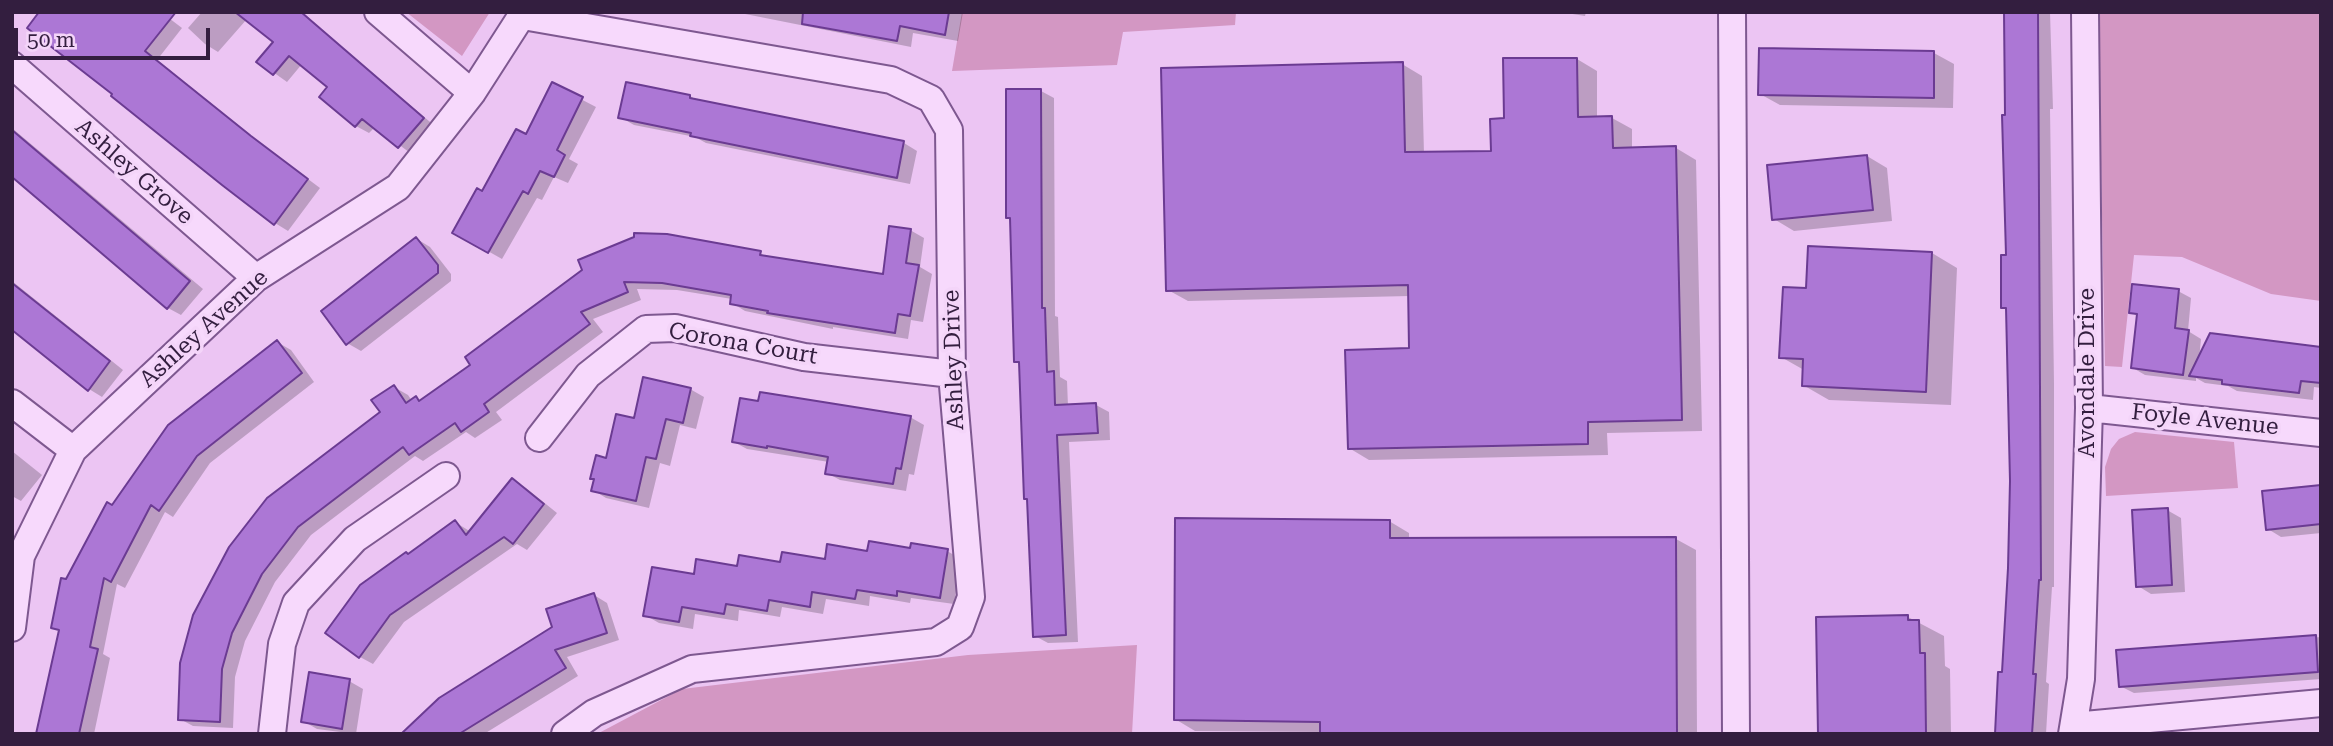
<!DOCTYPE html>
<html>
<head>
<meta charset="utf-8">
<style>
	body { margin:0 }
	#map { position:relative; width:2333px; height:746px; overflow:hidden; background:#ecc5f3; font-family:"Roboto Serif",serif }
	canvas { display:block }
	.frame { position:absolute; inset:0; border:14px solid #331e3f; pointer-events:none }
	.scale { position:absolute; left:14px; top:28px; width:196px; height:32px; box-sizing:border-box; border:4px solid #331e3f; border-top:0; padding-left:9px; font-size:21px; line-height:24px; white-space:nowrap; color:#331e3f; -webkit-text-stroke:5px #f4d5f9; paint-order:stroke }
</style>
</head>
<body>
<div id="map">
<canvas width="2333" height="746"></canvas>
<div class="frame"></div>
<div class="scale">50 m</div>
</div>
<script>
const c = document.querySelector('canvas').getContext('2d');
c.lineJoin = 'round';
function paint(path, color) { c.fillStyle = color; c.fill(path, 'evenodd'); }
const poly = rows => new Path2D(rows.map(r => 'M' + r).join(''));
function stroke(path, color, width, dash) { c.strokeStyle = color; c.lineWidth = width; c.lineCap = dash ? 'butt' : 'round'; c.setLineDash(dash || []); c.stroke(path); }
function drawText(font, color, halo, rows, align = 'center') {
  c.font = font + ' "Roboto Serif",serif'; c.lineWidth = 7; c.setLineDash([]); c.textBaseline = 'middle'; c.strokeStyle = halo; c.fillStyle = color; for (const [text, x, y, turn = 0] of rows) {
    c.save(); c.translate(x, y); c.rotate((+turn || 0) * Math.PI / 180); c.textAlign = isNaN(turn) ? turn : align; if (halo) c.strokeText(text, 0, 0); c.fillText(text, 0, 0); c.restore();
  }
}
paint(poly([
	[406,12,490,12,462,56],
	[962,12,1236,12,1235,25,1123,32,1117,65,952,71],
	[2098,12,2321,12,2321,301,2271,294,2182,257,2134,255,2122,367,2105,366],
	[2135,432,2234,442,2238,488,2106,496,2105,467,2111,449,2119,439],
	[1137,645,1132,734,597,734,682,689,968,655]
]), '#d397c3');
paint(poly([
	[161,12,182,28,157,60,264,146,320,188,288,231,275,223,114,94],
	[202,12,300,12,436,127,413,155,375,127,369,133,356,126,329,87,302,64,287,82,259,62,275,41,247,19,218,52,205,44,188,28],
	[735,12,963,12,958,41,913,33,911,47],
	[1560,12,1586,12,1585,16],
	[2005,12,2050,12,2053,109,2050,109,2054,383,2054,587,2052,587,2046,682,2049,684,2046,734,1996,734,2004,674,2011,481,2008,310,2003,307,2007,256],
	[1934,53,1954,64,1953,108,1780,105,1760,94],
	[1577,59,1597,71,1597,118,1612,118,1632,129,1632,149,1676,148,1696,160,1702,431,1607,433,1608,455,1369,460,1349,448,1411,350,1410,296,1188,301,1168,290,1402,64,1422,76,1424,154,1493,152,1505,120],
	[552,84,596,107,569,159,578,164,568,183,554,177,542,200,537,198,502,259,454,232,526,137],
	[1041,91,1054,98,1055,316,1058,317,1060,377,1067,381,1068,406,1096,405,1109,412,1110,440,1069,442,1078,642,1048,643,1035,636,1021,364,1015,361,1011,219,1008,217],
	[690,96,700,102,904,143,917,151,910,184,706,143,695,137,634,125,620,117],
	[12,128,203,289,181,315,168,308,12,174],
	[1867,156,1887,168,1892,221,1794,231,1774,219],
	[910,230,924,238,920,267,932,274,923,322,911,320,908,339,833,327,833,329,745,311,732,303,732,299,677,290,637,289,641,300,593,319,603,332,496,412,502,420,475,438,466,432,423,461,415,456,311,535,275,582,245,641,235,677,233,728,193,726,180,719,182,663,382,413,394,387,408,395,412,401,416,398,421,401,473,365,584,270,760,253,768,258,884,276],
	[417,239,430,247,451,274,451,281,361,351,347,343],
	[1932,253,1957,268,1951,405,1829,400,1803,385,1804,370,1781,357,1808,290],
	[12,281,123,370,102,397,89,389,12,328],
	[2178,291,2191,298,2188,331,2201,339,2199,360,2321,348,2321,388,2314,387,2313,400,2237,391,2228,386,2205,383,2196,378,2196,381,2145,375,2133,368,2139,317,2131,312],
	[277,342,291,350,314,382,210,463,173,517,165,512,125,588,117,584,103,654,110,658,94,734,38,734,60,631,53,627,66,581,113,507],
	[690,389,704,397,696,429,680,425,670,466,660,463,649,508,606,498,593,490,608,460,635,420],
	[910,417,924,425,914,475,909,474,906,491,840,480,827,473,829,462,747,449,734,442],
	[12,451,42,475,21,501,12,496],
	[512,480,526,488,557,513,527,550,517,544,404,622,373,664,360,657,409,555,455,522,471,532],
	[2321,486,2321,533,2281,537,2268,529],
	[2167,510,2181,518,2185,592,2151,594,2138,586],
	[1389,521,1409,533,1409,540,1676,539,1696,550,1697,734,1322,734,1322,732,1195,731,1175,719],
	[912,550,947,551,961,559,954,604,911,598,910,603,870,596,869,606,826,599,823,614,782,607,780,617,739,610,738,621,695,614,693,629,659,623,645,615,695,576,738,568,826,561,869,553],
	[594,595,607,603,619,640,567,657,578,676,484,734,404,734,554,628],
	[1908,617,1944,636,1945,666,1950,669,1951,734,1820,734],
	[2321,637,2321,679,2134,693,2120,686,2118,652],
	[349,681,363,689,356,734,317,729,303,721]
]), '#0003');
const building = poly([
	[39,12,176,12,145,51,251,136,308,179,274,225,222,185,111,96,112,94,27,28,39,12],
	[235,12,301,12,424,118,398,148,362,119,355,127,319,97,327,87,289,56,273,75,256,62,273,42,235,12],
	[803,12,949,12,945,35,900,26,897,41,802,24,803,12],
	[2004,12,2038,12,2041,580,2039,580,2033,674,2036,674,2032,734,1995,734,1998,672,2002,672,2008,568,2010,481,2006,308,2001,308,2001,255,2006,255,2002,115,2005,115,2004,12],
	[1759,48,1934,51,1934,98,1758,95,1759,48],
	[1503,58,1577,58,1578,117,1612,116,1613,148,1676,146,1682,420,1588,422,1588,444,1348,449,1345,350,1409,348,1408,285,1166,291,1161,68,1403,62,1405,152,1491,151,1490,119,1504,118,1503,58],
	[552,82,583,97,557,150,565,155,554,177,540,171,528,194,523,191,488,253,452,233,477,188,482,191,516,129,526,134,552,82],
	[626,82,690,95,690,98,904,141,897,178,690,136,691,133,618,118,626,82],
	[1006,89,1041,89,1042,308,1045,308,1047,372,1054,371,1055,405,1096,403,1098,433,1057,435,1066,635,1033,637,1027,499,1024,499,1019,362,1014,362,1010,218,1006,218,1006,89],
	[12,130,190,281,167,309,12,177,12,130],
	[1867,155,1873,210,1772,220,1767,165,1867,155],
	[889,226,911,229,906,263,919,265,910,316,898,314,895,333,767,313,768,311,730,304,731,295,662,283,624,282,628,292,581,312,590,324,484,404,489,412,461,432,455,423,409,455,403,447,298,527,262,574,232,633,222,669,220,722,178,720,180,663,193,615,229,547,267,498,380,412,371,400,394,385,406,403,416,396,419,401,470,365,465,357,582,270,578,260,634,237,634,233,667,234,761,251,760,255,883,274,889,226],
	[416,237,438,265,438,273,346,345,321,311,416,237],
	[1808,246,1932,252,1926,392,1802,386,1803,359,1779,358,1783,287,1806,288,1808,246],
	[12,283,110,361,88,391,12,330,12,283],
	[2132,284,2179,289,2175,328,2189,330,2183,375,2131,368,2137,314,2129,313,2132,284],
	[2210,333,2321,347,2321,383,2301,381,2299,393,2222,384,2222,380,2189,376,2210,333],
	[277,340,302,373,197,456,159,511,151,505,111,582,104,578,90,647,98,649,79,734,36,734,59,630,51,628,61,578,66,579,107,502,112,505,168,425,277,340],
	[643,377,691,388,683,423,666,419,656,459,646,457,636,501,591,491,594,479,590,479,596,455,606,458,616,414,634,418,643,377],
	[760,392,911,416,901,469,896,468,893,484,825,474,828,457,767,446,767,448,732,442,740,398,758,401,760,392],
	[512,478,544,504,513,544,504,537,390,615,359,658,325,633,360,585,406,552,408,554,455,520,466,535,512,478],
	[2321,485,2321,524,2266,530,2262,491,2321,485],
	[2168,508,2172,585,2136,587,2132,510,2168,508],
	[1175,518,1390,520,1390,538,1676,537,1677,734,1320,734,1320,722,1174,720,1175,518],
	[869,541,910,548,911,543,948,549,940,598,897,591,897,596,857,590,855,599,812,592,810,607,769,600,767,611,726,604,724,614,682,607,679,622,643,616,652,567,694,574,696,559,737,566,739,555,780,562,782,552,825,559,827,544,867,551,869,541],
	[594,593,607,633,555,650,566,668,459,734,401,734,439,698,552,627,546,609,594,593],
	[1908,615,1908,620,1919,620,1920,653,1925,653,1926,734,1818,734,1816,617,1908,615],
	[2316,635,2318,672,2119,687,2116,650,2316,635],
	[309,672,350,679,342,729,301,722,309,672]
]);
paint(building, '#ac77d5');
stroke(building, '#6b3b92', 2);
const minor = poly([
	[378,12,472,93],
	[1732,12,1736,734],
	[523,16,891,80,931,99,949,130,952,374,971,597,960,627,936,642,692,669,594,713,565,734],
	[12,65,256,278],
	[12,403,73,450],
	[2089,408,2321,433],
	[539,438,588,375,646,329,675,328,804,357,952,374],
	[12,628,21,556,73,450,256,278,398,187,472,93,524,12],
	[2074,726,2321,703],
	[272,734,282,644,296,603,355,539,446,476],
	[2072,734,2081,679,2089,408,2085,12]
]);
stroke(minor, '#7e5890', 30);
stroke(minor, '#f7d9fc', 26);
drawText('23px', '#331e3f', '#f4d5f9', [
	["Ashley Grove",134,172,41],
	["Ashley Avenue",204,329,-42],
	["Corona Court",743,344,10],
	["Ashley Drive",954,360,-92],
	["Avondale Drive",2087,373,-90],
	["Foyle Avenue",2205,420,6]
]);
</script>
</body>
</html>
